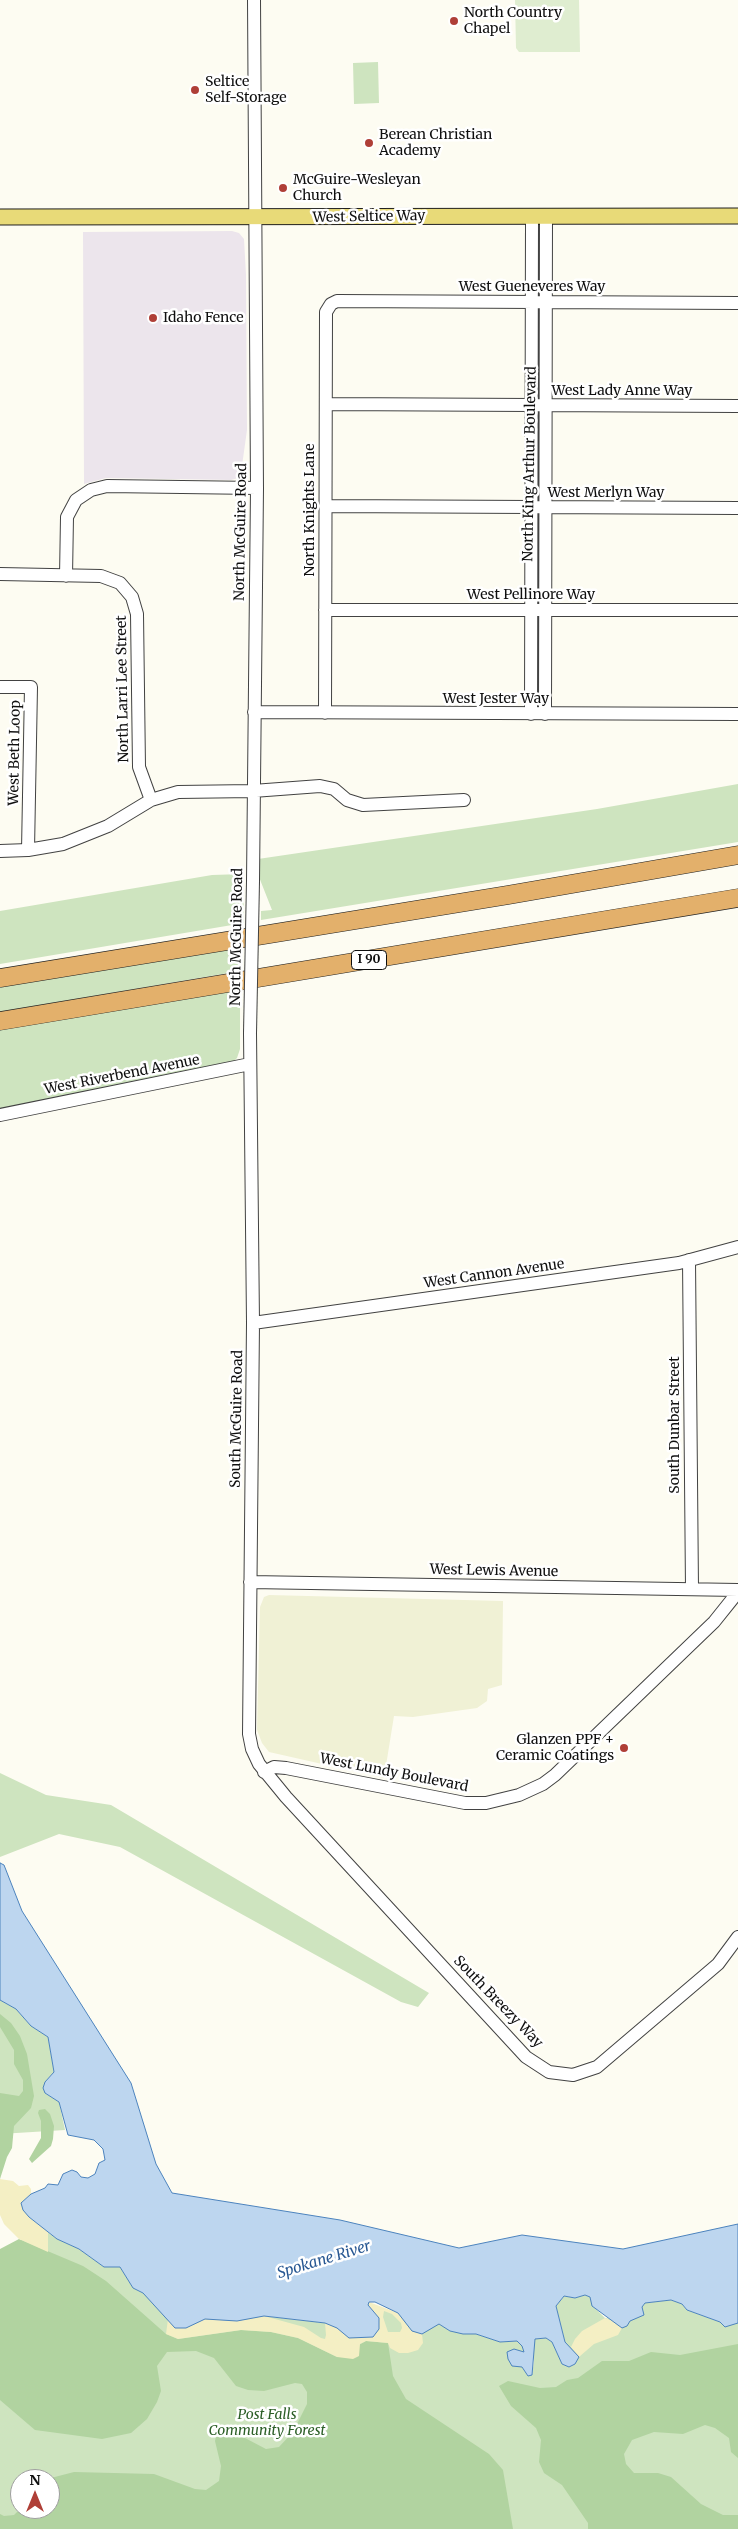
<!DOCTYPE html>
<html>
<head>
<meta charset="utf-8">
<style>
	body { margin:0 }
	#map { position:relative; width:738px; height:2529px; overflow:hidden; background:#fdfcf2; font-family:Merriweather,serif }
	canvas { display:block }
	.north { position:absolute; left:10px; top:2469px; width:50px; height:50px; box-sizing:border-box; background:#fff; border:1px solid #9f9f9f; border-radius:50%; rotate:0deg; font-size:14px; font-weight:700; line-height:20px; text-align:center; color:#0f0f0f }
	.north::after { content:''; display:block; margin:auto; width:18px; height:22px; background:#af3f37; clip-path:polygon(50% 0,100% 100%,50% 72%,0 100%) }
</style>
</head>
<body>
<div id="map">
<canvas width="738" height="2529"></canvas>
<div class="north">N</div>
</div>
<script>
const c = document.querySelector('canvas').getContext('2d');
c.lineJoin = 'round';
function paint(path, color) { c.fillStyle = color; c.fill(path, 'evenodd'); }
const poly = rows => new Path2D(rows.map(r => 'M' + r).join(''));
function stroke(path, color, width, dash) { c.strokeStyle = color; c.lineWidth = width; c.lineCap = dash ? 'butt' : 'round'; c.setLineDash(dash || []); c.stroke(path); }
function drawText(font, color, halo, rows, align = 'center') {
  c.font = font + ' Merriweather,serif'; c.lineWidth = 5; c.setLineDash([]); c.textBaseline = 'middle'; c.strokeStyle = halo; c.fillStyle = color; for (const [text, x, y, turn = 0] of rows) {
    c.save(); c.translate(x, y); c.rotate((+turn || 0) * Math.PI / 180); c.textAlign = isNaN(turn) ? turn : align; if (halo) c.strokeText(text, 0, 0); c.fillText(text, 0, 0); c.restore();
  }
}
paint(poly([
	[232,231,239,233,244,239,246,275,247,430,241,473,238,478,231,480,106,478,84,484,83,232]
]), '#ece5ec');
paint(poly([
	[269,1595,503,1601,502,1685,488,1689,487,1701,477,1708,413,1717,394,1716,384,1778,269,1752,262,1743,257,1730,260,1607,264,1597]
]), '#f0f1d5');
paint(poly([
	[378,62,379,103,354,104,353,63],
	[738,784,738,842,261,920,261,911,272,910,259,877,258,859,597,809],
	[243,874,244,923,0,964,0,911,212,875],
	[242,944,240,971,0,1012,0,982],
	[240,990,240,1049,237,1058,232,1063,0,1109,0,1029],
	[0,1773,46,1795,111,1805,429,1993,418,2007,401,2002,120,1847,59,1834,0,1857],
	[0,2000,16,2009,31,2026,48,2037,54,2072,45,2082,45,2093,59,2102,65,2130,0,2134],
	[43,2229,57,2239,79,2249,104,2267,120,2267,133,2288,143,2293,264,2316,325,2323,368,2305,439,2324,450,2331,476,2334,500,2342,517,2341,522,2346,524,2352,522,2367,528,2376,532,2375,534,2361,532,2348,535,2339,546,2338,552,2342,562,2364,569,2367,575,2364,565,2342,556,2306,564,2296,575,2298,585,2295,590,2297,593,2306,605,2318,630,2321,645,2303,671,2300,682,2304,687,2310,720,2322,725,2326,738,2323,738,2529,0,2529,0,2251],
	[20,2479,50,2479,50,2509,20,2509]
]), '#cee4bf');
paint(poly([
	[0,2014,11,2023,20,2036,27,2054,34,2096,31,2108,14,2126,12,2148,7,2157,0,2179,0,2093,19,2096,23,2091,23,2080,14,2064,14,2050,0,2027],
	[45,2109,50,2114,54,2126,53,2139,51,2146,32,2163,29,2159,41,2138,41,2121,38,2113,39,2110],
	[19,2239,83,2266,106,2281,166,2334,178,2339,241,2330,271,2332,298,2338,337,2357,366,2341,388,2343,393,2376,406,2399,489,2454,503,2470,513,2529,0,2529,0,2514,4,2516,14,2515,20,2509,50,2509,50,2479,47,2479,74,2472,154,2474,195,2489,206,2490,219,2481,221,2466,215,2441,216,2436,225,2434,245,2438,266,2449,279,2447,293,2432,307,2404,307,2392,302,2384,295,2383,264,2391,248,2390,236,2386,214,2358,196,2351,167,2352,157,2366,161,2391,157,2402,147,2419,131,2433,102,2439,35,2430,0,2400,0,2249],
	[738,2344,738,2458,731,2452,729,2438,715,2428,705,2425,683,2434,654,2432,632,2440,624,2454,626,2464,634,2473,658,2473,671,2477,701,2504,723,2515,738,2515,738,2529,588,2529,588,2523,562,2485,544,2473,539,2462,541,2440,536,2428,511,2406,499,2386,508,2381,540,2388,556,2387,567,2380,578,2378,602,2361,629,2361,651,2352,680,2355]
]), '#b1d3a0');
paint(poly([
	[0,2179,13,2181,19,2186,28,2185,31,2189,31,2194,22,2203,29,2217,48,2232,48,2252,19,2239,4,2224,0,2215],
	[369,2302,398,2313,412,2331,422,2334,423,2343,418,2350,408,2353,399,2353,390,2348,388,2343,366,2341,360,2344,359,2356,353,2359,337,2357,298,2338,271,2332,241,2330,178,2339,166,2334,168,2319,175,2328,186,2328,205,2319,237,2321,264,2316,304,2327,321,2338,325,2339,326,2335,325,2323,337,2328,349,2338],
	[384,2311,392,2314,401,2323,402,2328,400,2332,388,2332,383,2317],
	[605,2318,618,2323,622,2328,618,2335,594,2344,579,2357,571,2347,575,2339,582,2331]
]), '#f4efc4');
paint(poly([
	[515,0,579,0,580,52,519,52,516,48]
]), '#dfedd0');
const water = poly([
	[0,1863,4,1865,22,1911,131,2083,156,2164,172,2193,340,2220,459,2248,522,2235,623,2249,738,2224,738,2323,725,2327,720,2322,687,2310,682,2304,671,2300,645,2303,642,2307,644,2315,630,2321,627,2326,622,2328,592,2306,590,2297,585,2295,575,2298,564,2296,556,2306,565,2342,579,2357,575,2364,569,2367,562,2364,552,2342,546,2338,535,2339,532,2375,528,2376,522,2367,512,2366,508,2359,507,2352,514,2349,524,2352,522,2346,517,2341,500,2342,476,2334,463,2334,450,2331,439,2324,422,2334,412,2331,398,2313,375,2302,369,2302,368,2305,379,2318,379,2329,373,2337,349,2338,337,2328,325,2323,264,2316,237,2321,205,2319,186,2328,175,2328,143,2293,133,2288,120,2267,104,2267,79,2249,57,2239,29,2217,23,2210,21,2203,31,2194,45,2188,48,2184,58,2185,63,2174,72,2170,77,2172,81,2177,88,2178,95,2174,99,2163,105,2160,103,2149,94,2140,68,2135,59,2102,45,2093,43,2088,45,2082,54,2072,48,2037,31,2026,16,2009,0,2000,0,1863]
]);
paint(water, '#bdd6ef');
stroke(water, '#4c83bd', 1);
const minor = poly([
	[326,404,738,406],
	[325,506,738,508],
	[0,574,101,576,120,583,132,597,137,614,139,767,151,800],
	[66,576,67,517,76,500,91,490,107,486,257,488],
	[325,610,738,610],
	[0,687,31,687,28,850],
	[254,712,738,714],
	[325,713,326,312,331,304,337,301,738,303],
	[531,714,532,215],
	[545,714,546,215],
	[0,851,28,850,63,844,108,826,151,800,178,792,253,791,320,786,334,789,347,800,363,805,464,800],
	[253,881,257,488,254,0],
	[250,1033,253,1323,249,1734,252,1749,259,1764,286,1797,526,2057,549,2072,573,2075,597,2067,718,1964,738,1937],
	[0,1115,250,1064],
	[689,1260,692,1589],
	[253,1323,679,1263,738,1247],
	[250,1582,738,1590],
	[264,1772,274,1767,286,1768,465,1803,486,1803,519,1795,543,1784,555,1775,714,1622,738,1592]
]);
const major = poly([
	[0,217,738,216]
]);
const highway = poly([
	[0,978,508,895,738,855],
	[0,1021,738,898]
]);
stroke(minor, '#424242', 14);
stroke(major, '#202020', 17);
stroke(highway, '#202020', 19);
stroke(minor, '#fff', 12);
stroke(major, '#e8da78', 15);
stroke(highway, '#e3b06b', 18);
const minorBridge = poly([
	[250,1033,253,881]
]);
stroke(minorBridge, '#424242', 14, []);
stroke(minorBridge, '#fff', 12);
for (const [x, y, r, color] of [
	[454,21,5,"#af3f37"],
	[195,90,5,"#af3f37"],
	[369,143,5,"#af3f37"],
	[283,188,5,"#af3f37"],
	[153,318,5,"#af3f37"],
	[624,1748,5,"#af3f37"]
]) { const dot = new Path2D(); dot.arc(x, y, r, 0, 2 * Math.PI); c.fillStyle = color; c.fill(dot); stroke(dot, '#fff', 2); }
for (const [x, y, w] of [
	[369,960,35]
]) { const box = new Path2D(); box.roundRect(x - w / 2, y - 9.5, w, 19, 4); c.fillStyle = '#fff'; c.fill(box); stroke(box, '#0f0f0f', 1); }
drawText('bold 12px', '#0f0f0f', null, [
	["I 90",369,960]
]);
drawText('14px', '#0f0f0f', '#fff', [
	["North Country",464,13],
	["Chapel",464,29],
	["Seltice",205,82],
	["Self-Storage",205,98],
	["Berean Christian",379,135],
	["Academy",379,151],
	["McGuire-Wesleyan",293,180],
	["Church",293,196],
	["Idaho Fence",163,318],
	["Glanzen PPF +",614,1740,"right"],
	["Ceramic Coatings",614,1756,"right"]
], 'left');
drawText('14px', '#0f0f0f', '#fff', [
	["West Seltice Way",369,217,-1],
	["West Gueneveres Way",532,287],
	["West Lady Anne Way",622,391],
	["North King Arthur Boulevard",530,464,-89],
	["West Merlyn Way",606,493],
	["North Knights Lane",310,510,-90],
	["North McGuire Road",241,532,-89],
	["West Pellinore Way",531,595],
	["North Larri Lee Street",123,689,-91],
	["West Jester Way",496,699],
	["West Beth Loop",15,753,-89],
	["North McGuire Road",237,937,-89],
	["West Riverbend Avenue",122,1075,-11],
	["West Cannon Avenue",494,1274,-8],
	["South McGuire Road",237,1419,-89],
	["South Dunbar Street",675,1425,-90],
	["West Lewis Avenue",494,1571,1],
	["West Lundy Boulevard",394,1773,11],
	["South Breezy Way",498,2002,46]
]);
drawText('italic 14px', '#2c5f27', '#fff', [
	["Post Falls",267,2415],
	["Community Forest",267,2431]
]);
drawText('italic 15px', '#275792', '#fff', [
	["Spokane River",324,2260,-17]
]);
</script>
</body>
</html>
